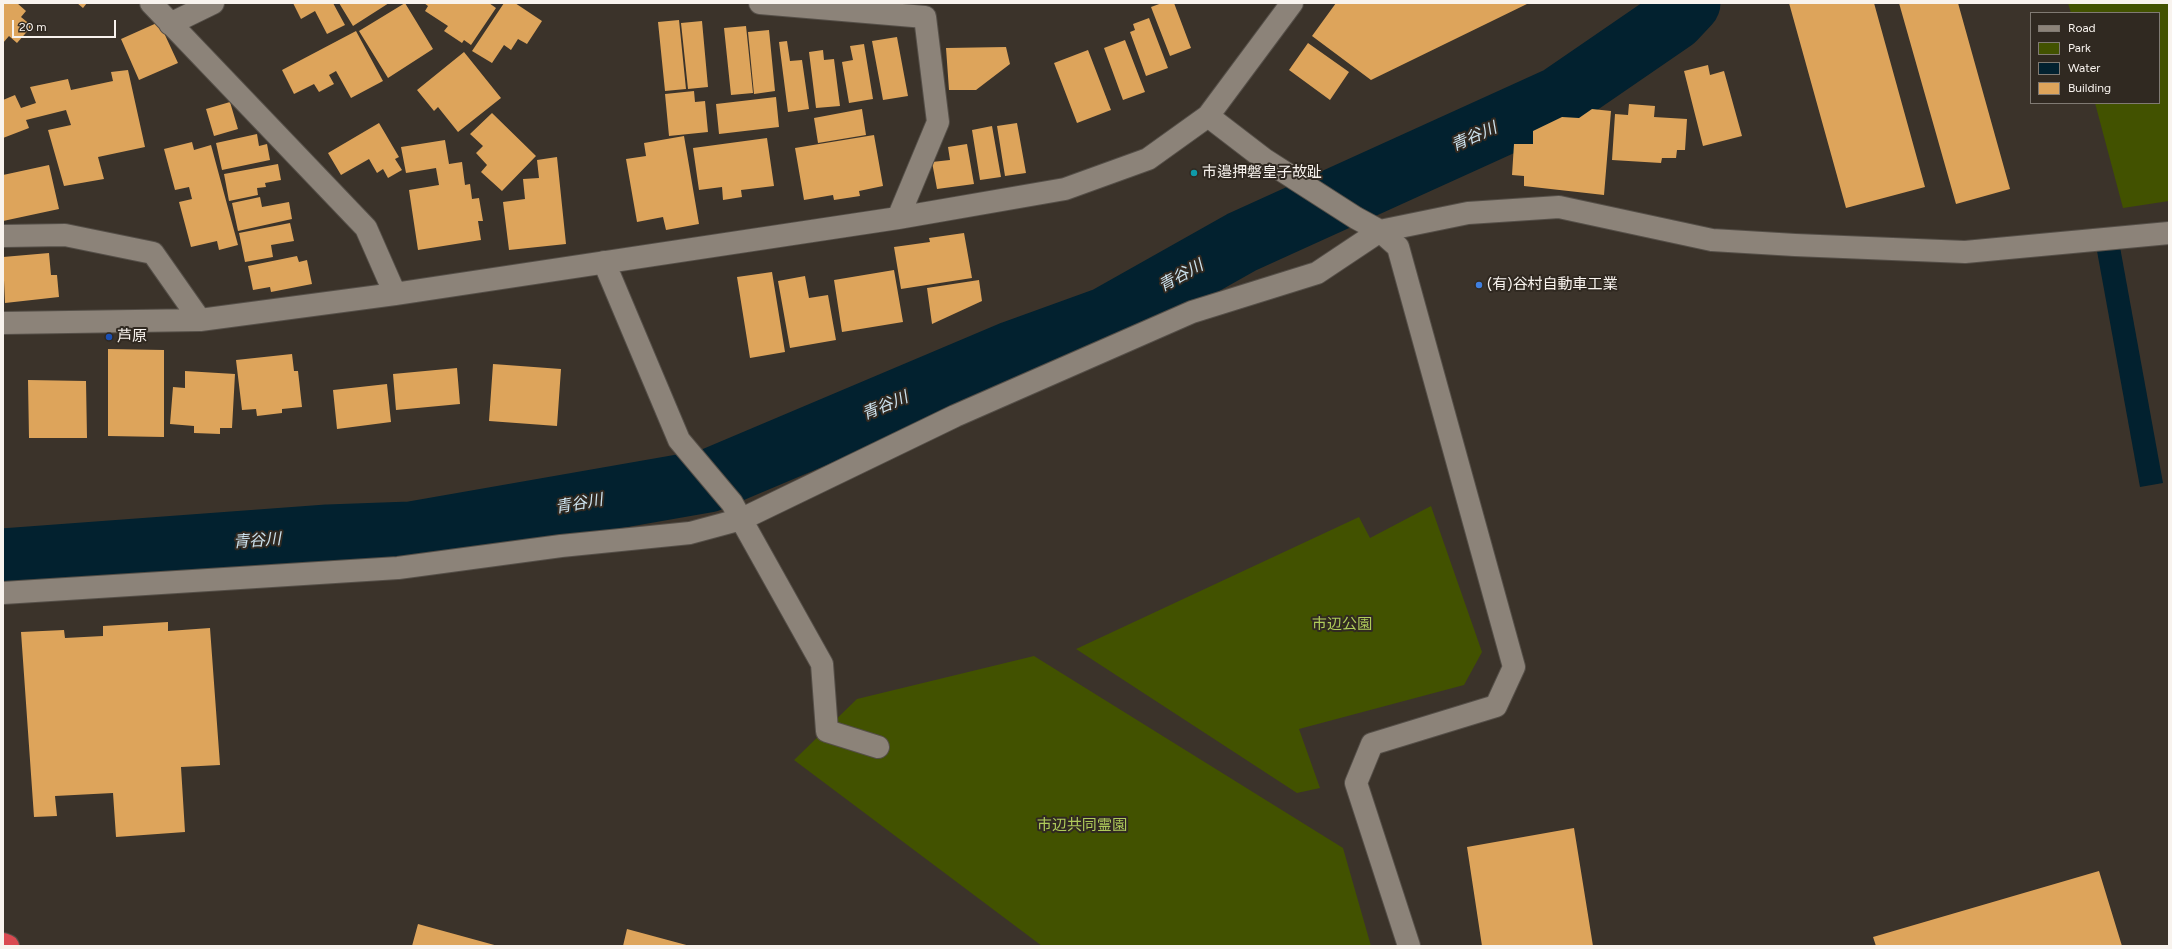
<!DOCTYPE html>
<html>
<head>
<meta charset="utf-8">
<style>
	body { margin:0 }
	#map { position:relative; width:2172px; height:949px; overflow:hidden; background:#3b332a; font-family:Figtree,sans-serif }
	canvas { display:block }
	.frame { position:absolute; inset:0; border:4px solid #f8f3ee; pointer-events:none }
	.legend { position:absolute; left:2030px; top:12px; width:130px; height:92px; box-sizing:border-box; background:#302921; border:1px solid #807a73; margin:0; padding:5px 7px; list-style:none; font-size:12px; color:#f8f3ee }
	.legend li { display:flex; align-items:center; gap:8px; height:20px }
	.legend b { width:20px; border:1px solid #807a73 }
	.scale { position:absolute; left:12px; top:20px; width:104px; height:18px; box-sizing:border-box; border:2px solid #f8f3ee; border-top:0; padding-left:5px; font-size:12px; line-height:14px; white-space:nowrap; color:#f8f3ee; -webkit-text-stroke:3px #302921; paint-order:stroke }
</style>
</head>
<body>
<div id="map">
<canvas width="2172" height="949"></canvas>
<div class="frame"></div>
<ul class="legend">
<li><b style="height:5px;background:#8c8379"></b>Road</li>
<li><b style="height:11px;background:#425200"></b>Park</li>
<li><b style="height:11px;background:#02212f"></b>Water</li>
<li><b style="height:11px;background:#dda45b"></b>Building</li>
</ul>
<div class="scale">20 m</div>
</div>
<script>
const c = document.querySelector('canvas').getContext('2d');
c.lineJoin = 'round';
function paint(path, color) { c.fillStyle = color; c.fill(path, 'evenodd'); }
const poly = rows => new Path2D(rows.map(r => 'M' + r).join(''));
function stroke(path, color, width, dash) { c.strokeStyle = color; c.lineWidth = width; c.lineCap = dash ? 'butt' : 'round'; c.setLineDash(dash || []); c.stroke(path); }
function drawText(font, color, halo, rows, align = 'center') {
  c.font = font + ' Figtree,"Noto Sans JP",sans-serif'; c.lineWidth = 4; c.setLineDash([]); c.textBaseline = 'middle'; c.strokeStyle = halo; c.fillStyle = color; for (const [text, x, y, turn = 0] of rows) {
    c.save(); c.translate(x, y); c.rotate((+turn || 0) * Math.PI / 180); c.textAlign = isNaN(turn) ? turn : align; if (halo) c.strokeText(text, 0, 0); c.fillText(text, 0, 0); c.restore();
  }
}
paint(poly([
	[2068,3,2169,3,2169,201,2123,208,2095,103,2159,103,2159,13,2071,13],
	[1431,506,1482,652,1464,685,1299,729,1320,788,1297,793,1076,649,1359,517,1370,538],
	[1034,656,1343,848,1371,946,1042,946,794,760,857,699]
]), '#425200');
paint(poly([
	[2120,247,2163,483,2140,487,2097,251]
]), '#02212f');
stroke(poly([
	[3,560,328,536,411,533,708,481,1013,352,1107,318,1242,242,1559,98,1674,19,1689,3]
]), '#02212f', 63);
paint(poly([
	[3,3,17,3,26,11,21,17,32,26,17,43,9,36,3,43],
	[77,3,87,3,83,8],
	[293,3,333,3,345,25,327,34,315,11,301,19],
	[339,3,389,3,353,26],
	[405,3,433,49,388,78,359,31],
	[424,3,489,3,496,8,471,45,464,40,462,43,444,31,448,26,425,11,428,6],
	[504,3,515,3,542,21,527,44,518,39,511,50,504,45,492,63,472,51],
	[1162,3,1174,3,1191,48,1170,56,1151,7],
	[1336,3,1529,3,1371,80,1312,36],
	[1789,3,1874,3,1925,187,1846,208],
	[1899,3,1958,3,2010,189,1956,204],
	[1149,18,1168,68,1146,76,1130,32,1135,30,1133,24],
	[679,20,686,89,665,91,658,22],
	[702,21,708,87,688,89,681,23],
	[159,22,178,63,139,80,121,39],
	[746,26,753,93,731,95,724,28],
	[769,30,775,91,754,94,748,32],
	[356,31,383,81,351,98,336,71,329,75,334,84,319,92,314,84,294,94,282,70],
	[897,37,908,96,883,100,872,41],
	[1125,40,1145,92,1123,100,1104,48],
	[787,41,790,61,802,60,809,109,788,112,779,42],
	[1308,43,1349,72,1330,100,1289,70],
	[864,44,873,99,849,103,842,62,853,60,850,46],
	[1006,47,1010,64,976,90,949,90,946,48],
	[823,50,824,60,834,59,840,106,816,108,809,52],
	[1088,50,1111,110,1077,123,1054,63],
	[464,52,501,98,458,132,438,107,434,111,417,90],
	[1708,65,1710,75,1724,71,1742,136,1703,146,1684,71],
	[128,70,145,147,98,157,104,179,64,186,48,130,71,125,66,110,26,120,29,128,3,138,3,100,15,95,21,108,36,103,30,87,68,79,71,90,113,81,111,72],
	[694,91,695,102,705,101,708,132,669,136,665,94],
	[776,97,779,127,719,134,716,104],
	[230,102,238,129,214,136,206,109],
	[1629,104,1655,106,1654,117,1687,119,1685,150,1677,150,1676,158,1662,158,1661,163,1612,160,1615,114,1628,115],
	[862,109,866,135,818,143,814,118],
	[1592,109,1611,111,1604,195,1524,186,1524,176,1512,175,1514,144,1533,144,1533,131,1562,117,1579,118],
	[492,113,536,156,502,191,481,172,487,165,476,153,483,146,470,134],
	[379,123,399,157,395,159,402,170,388,178,383,169,377,173,369,159,341,175,328,153],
	[1017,123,1026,173,1005,176,997,126],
	[992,126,1001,177,980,180,972,130],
	[257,134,259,146,267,144,270,160,222,170,216,143],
	[874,135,883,186,859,191,860,196,834,200,833,195,804,200,795,148],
	[684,136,699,224,666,230,663,217,637,222,626,159,646,156,644,143],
	[767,138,774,186,741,190,742,197,723,200,722,187,699,190,693,148],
	[445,140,449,164,462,162,465,185,470,184,472,199,479,198,483,221,478,221,481,240,418,250,409,190,439,185,436,168,406,173,401,147],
	[192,142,194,150,211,145,238,245,219,250,217,241,191,247,179,202,192,199,189,187,175,190,164,149],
	[967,144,974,184,937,189,932,162,950,160,948,147],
	[557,157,566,244,509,250,503,202,525,199,523,179,539,178,537,160],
	[278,164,281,180,265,183,266,187,257,188,258,195,229,201,224,174],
	[49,165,59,209,3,221,3,175],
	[260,197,262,207,289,202,292,219,238,231,232,203],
	[290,223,294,241,271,245,273,257,245,262,239,233],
	[964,233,972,278,901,289,894,247,930,242,929,238],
	[49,253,51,275,57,275,59,297,5,303,3,257],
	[297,256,299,262,307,260,312,284,271,292,270,287,253,290,248,266],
	[894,270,903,322,842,332,834,280],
	[772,272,785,352,750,358,737,277],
	[805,276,809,298,828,295,836,340,790,348,778,281],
	[979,280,982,301,932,324,927,288],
	[108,349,164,350,164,437,108,436],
	[292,354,294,371,298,371,302,407,282,409,282,413,257,416,256,409,242,410,236,360],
	[493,364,561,369,557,426,489,421],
	[457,368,460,404,396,410,393,374],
	[185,371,235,374,232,428,220,428,220,434,194,433,194,426,170,424,173,387,185,388],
	[28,380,86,381,87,438,29,438],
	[387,384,391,422,337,429,333,390],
	[168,622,168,631,210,628,220,765,181,767,185,832,116,837,113,793,55,796,57,816,34,817,21,632,64,630,65,638,103,636,103,626],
	[1574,828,1593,946,1482,946,1467,847],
	[2099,871,2122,946,1876,946,1873,937],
	[418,924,498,946,412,946],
	[627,929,690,946,623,946]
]), '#dda45b');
const minor = poly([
	[151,3,366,228,395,294],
	[760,3,925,17,938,122,898,218],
	[170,24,213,3],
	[1208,116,1264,159,1356,218,1380,231,1398,247,1514,667,1496,706,1372,744,1356,783,1409,946],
	[3,236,65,235,153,253,200,320],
	[604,262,679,440,732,503,822,664,827,731,878,747],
	[3,323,200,320,395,294,898,218,1065,189,1148,159,1208,116,1292,3],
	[3,593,398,568,561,546,690,533,742,519,955,416,1192,312,1317,273,1380,231,1468,213,1559,207,1712,240,1795,245,1965,252,2169,233]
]);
const highway = poly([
	[3,944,8,946]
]);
stroke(minor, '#554f48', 24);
stroke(highway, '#554f48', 24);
stroke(minor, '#8c8379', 22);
stroke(highway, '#d94a51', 22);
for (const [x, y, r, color] of [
	[1194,173,4,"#0f9aa8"],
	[1479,285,4,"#3f7fe0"],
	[109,337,4,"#1a4fb4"]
]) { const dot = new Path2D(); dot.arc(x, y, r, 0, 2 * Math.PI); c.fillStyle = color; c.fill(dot); stroke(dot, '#302921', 1.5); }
drawText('15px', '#f8f3ee', '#302921', [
	["市邉押磐皇子故趾",1202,173],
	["(有)谷村自動車工業",1487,285],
	["芦原",117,337]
], 'left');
drawText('15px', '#b0cc5b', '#302921', [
	["市辺公園",1342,625],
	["市辺共同霊園",1082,826]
]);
drawText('italic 16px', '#cde3ef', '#302921', [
	["青谷川",1474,137,-24],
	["青谷川",1181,276,-29],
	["青谷川",885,406,-23],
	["青谷川",579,504,-10],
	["青谷川",257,541,-4]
]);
</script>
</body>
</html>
